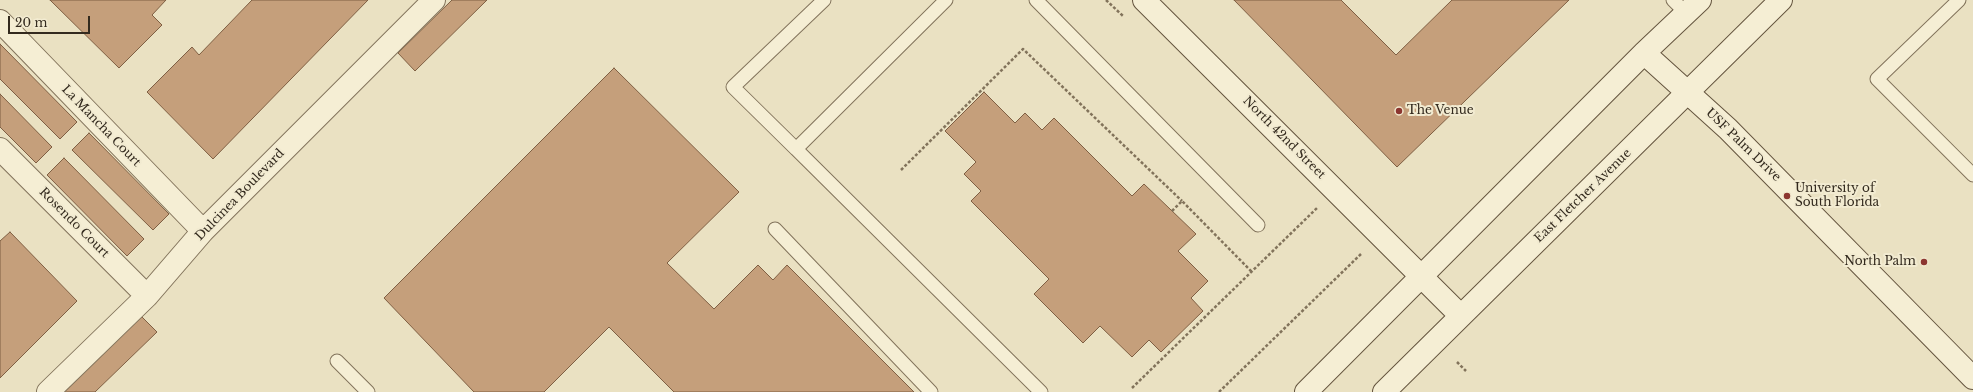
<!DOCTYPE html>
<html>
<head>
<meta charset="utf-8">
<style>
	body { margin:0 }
	#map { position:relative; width:1973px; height:392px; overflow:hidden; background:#eae1c2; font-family:"Libre Baskerville",serif }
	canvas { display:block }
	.scale { position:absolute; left:8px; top:16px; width:82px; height:18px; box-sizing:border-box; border:2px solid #332a1e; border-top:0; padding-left:5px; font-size:12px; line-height:14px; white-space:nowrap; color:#332a1e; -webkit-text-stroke:3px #f2ebd1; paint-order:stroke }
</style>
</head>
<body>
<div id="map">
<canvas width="1973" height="392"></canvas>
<div class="scale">20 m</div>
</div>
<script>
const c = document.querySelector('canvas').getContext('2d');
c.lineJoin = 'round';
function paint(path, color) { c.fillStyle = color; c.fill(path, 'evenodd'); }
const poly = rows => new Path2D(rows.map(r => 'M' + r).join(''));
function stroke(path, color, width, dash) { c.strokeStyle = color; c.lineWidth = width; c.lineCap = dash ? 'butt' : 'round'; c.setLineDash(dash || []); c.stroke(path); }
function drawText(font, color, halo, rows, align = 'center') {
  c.font = font + ' "Libre Baskerville",serif'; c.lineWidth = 4; c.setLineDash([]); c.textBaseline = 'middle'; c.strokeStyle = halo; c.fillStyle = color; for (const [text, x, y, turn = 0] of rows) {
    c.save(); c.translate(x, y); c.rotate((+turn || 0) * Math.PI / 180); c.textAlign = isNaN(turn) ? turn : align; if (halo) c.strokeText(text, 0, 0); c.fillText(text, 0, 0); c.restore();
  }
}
const building = poly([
	[50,0,166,0,152,15,162,25,119,68,50,0],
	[252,0,368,0,213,159,147,92,192,47,199,55,252,0],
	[452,0,487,0,415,71,398,53,452,0],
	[1234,0,1341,0,1396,55,1452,0,1569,0,1397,167,1234,0],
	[0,44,77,122,60,139,0,79,0,44],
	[614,68,739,192,667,263,714,309,758,265,773,280,787,265,914,392,674,392,609,327,544,392,474,392,384,298,614,68],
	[984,92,1015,123,1025,113,1042,130,1054,118,1132,196,1144,184,1196,234,1178,251,1208,281,1191,298,1203,311,1161,352,1149,340,1132,357,1100,326,1083,343,1034,294,1049,279,971,201,981,191,964,174,976,162,945,131,984,92],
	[0,94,52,147,36,163,0,127,0,94],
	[89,133,169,214,153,230,72,150,89,133],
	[64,158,144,239,127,256,47,175,64,158],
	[10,232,77,301,0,378,0,241,10,232],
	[138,313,157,332,95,392,63,392,138,313]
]);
paint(building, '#c59f7b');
stroke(building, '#7f5f43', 1);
const lane = poly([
	[946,0,796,149,1041,392],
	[1036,0,1258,225],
	[1673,0,1686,13],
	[1959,0,1877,79,1973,175],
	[796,149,733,87,824,0],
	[775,229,931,392],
	[337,361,368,392]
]);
const street = poly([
	[0,21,203,231],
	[0,149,147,296],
	[48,392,147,296,203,231,434,0]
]);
const secondary = poly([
	[1144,0,1461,316],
	[1644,53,1728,129,1973,378],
	[1306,392,1644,53,1700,0],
	[1384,392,1781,0]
]);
stroke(lane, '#82735b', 15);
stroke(street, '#82735b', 24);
stroke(secondary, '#64543e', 24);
stroke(poly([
	[1106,0,1123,16],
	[901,170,1023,49,1182,201],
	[1172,211,1182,201,1252,272],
	[1457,362,1466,371],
	[1132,388,1317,208],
	[1219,392,1362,253]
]), '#82735b', 2.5, [3, 2]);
stroke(lane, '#f5eed4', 13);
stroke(street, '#f5eed4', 22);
stroke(secondary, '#f5eed4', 22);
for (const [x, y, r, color] of [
	[1399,111,4,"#8c3630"],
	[1787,196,4,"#8c3630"],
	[1924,262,4,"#8c3630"]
]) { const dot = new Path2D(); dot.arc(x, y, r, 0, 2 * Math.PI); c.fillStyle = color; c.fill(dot); stroke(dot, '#f2ebd1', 1.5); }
drawText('12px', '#332a1e', '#f2ebd1', [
	["The Venue",1407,111],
	["University of",1795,189],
	["South Florida",1795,203],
	["North Palm",1916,262,"right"]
], 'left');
drawText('12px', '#332a1e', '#f2ebd1', [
	["La Mancha Court",101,126,46],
	["North 42nd Street",1284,138,45],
	["USF Palm Drive",1743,145,44],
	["Dulcinea Boulevard",240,195,-46],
	["East Fletcher Avenue",1583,196,-44],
	["Rosendo Court",74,223,45]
]);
</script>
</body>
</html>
